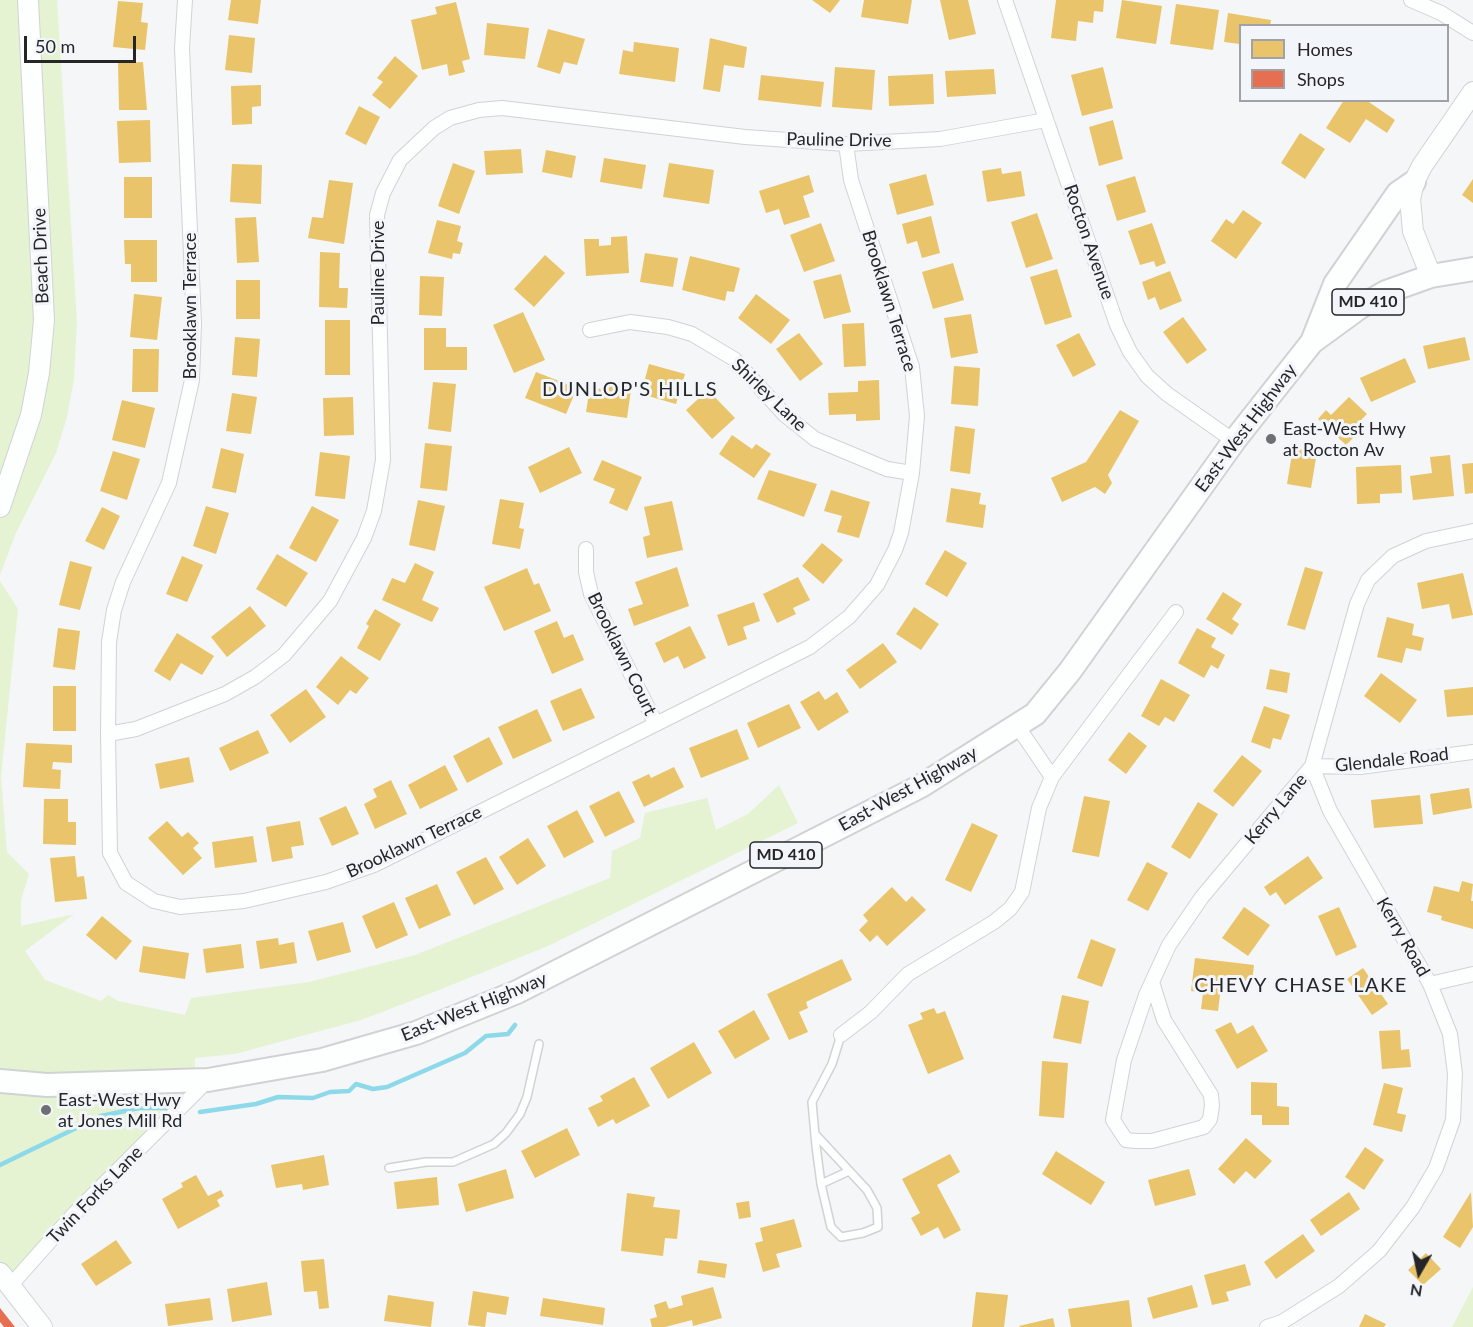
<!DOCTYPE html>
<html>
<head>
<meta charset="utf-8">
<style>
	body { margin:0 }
	#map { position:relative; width:1473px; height:1327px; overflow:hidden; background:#f4f6f8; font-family:Lato,sans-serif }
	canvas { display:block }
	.legend { position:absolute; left:1239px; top:24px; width:210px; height:78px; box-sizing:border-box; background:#f2f5fa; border:2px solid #a0a2a6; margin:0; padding:8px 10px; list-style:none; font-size:18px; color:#252628 }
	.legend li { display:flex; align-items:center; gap:12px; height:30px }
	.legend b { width:30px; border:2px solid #a0a2a6 }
	.north { position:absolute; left:1389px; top:1243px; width:60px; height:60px; -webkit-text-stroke:4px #f2f5fa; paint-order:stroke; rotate:189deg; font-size:16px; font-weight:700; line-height:24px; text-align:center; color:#252628 }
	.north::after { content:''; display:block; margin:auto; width:21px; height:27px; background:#252628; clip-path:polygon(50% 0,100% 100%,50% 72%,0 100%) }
	.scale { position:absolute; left:24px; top:36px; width:112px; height:27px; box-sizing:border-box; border:3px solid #252628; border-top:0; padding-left:8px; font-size:18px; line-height:21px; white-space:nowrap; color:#252628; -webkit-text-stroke:4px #f2f5fa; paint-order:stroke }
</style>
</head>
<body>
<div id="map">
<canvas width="1473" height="1327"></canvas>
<ul class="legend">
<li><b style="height:16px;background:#e9c46a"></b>Homes</li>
<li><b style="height:16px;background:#e76f51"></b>Shops</li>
</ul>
<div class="north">N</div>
<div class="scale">50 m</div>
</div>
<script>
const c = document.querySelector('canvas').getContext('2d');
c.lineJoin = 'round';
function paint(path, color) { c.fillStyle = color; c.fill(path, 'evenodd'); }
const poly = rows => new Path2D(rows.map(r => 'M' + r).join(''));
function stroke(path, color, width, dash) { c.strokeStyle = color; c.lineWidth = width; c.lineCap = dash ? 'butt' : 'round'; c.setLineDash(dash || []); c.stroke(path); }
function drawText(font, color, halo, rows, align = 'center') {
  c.font = font + ' Lato,sans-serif'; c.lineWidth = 6; c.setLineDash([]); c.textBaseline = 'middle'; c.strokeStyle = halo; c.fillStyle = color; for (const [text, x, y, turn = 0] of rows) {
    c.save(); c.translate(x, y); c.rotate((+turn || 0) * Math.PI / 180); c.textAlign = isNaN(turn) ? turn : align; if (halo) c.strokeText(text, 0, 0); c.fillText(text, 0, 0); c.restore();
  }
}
paint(poly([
	[0,0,57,0,77,322,74,379,67,417,56,453,16,533,0,575],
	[0,581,18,609,1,777,7,852,29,874,21,900,21,926,74,914,25,951,45,980,101,1001,108,995,118,1001,185,1015,191,998,309,982,415,955,610,878,612,851,640,838,645,813,707,798,716,830,748,814,779,785,798,823,548,946,439,990,361,1020,235,1054,195,1058,195,1083,0,1286],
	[1473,1287,1473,1327,1452,1327]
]), '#e5f3d3');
paint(poly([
	[231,0,261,0,258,24,228,20],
	[812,0,840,0,830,13],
	[864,0,912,0,908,24,861,17],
	[940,0,968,0,976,34,949,40],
	[1056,0,1104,0,1103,12,1094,11,1093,23,1078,21,1076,41,1051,38],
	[1122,0,1162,6,1156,44,1116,38],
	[118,1,143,3,141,22,148,23,145,50,113,47],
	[456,2,470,59,462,61,465,72,449,76,447,64,422,70,411,20,437,14,435,7],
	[1176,4,1219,10,1213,50,1170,44],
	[1228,13,1271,20,1270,26,1240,26,1240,44,1224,42],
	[487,23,529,28,525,59,484,55],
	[548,29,585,39,577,65,564,62,560,74,537,67],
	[229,35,255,38,252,73,225,70],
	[710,38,747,47,744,68,724,65,720,92,703,89],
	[634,42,679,48,675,82,619,74,623,50,633,52],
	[395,56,418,76,390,109,372,95,383,82,377,78],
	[143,62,147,110,119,110,118,63],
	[835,67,875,70,872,110,832,107],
	[1103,67,1113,108,1082,116,1071,75],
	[994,69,996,94,947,97,945,71],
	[933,74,934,104,889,106,888,76],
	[761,75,824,82,821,107,758,100],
	[261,85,261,106,252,107,252,124,232,125,231,86],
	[1344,100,1366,100,1395,120,1387,133,1366,119,1350,143,1326,128],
	[359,106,380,117,366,145,345,134],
	[150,120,151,162,119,163,117,121],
	[1113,120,1123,159,1099,166,1089,127],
	[1300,133,1325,149,1305,179,1281,163],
	[521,149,523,173,486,175,484,151],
	[546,150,576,156,572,178,542,172],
	[604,158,646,165,642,189,600,182],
	[453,163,475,171,459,214,438,206],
	[669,163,714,170,709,204,663,197],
	[232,164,262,165,261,204,230,202],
	[1001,168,1002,174,1021,171,1025,196,987,202,982,171],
	[926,174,934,205,897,215,889,184],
	[809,175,814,192,803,196,810,217,784,225,779,209,766,213,759,191],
	[1135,176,1146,212,1117,221,1106,185],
	[124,177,152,177,152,218,124,218],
	[1473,179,1473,203,1462,195],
	[329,180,353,183,344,244,308,238,312,217,323,218],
	[1243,210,1262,223,1236,259,1211,241,1226,219,1233,224],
	[1037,213,1053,259,1026,268,1011,222],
	[931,216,940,253,922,258,917,241,907,244,902,224],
	[256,217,259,262,237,263,235,218],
	[437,220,461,226,457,241,463,243,460,254,453,253,452,259,428,253],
	[821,223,835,261,804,272,790,235],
	[1152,223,1166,263,1156,267,1154,261,1140,265,1128,231],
	[627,236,629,273,586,276,584,239,599,239,599,246,611,245,611,237],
	[124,240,157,240,157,282,131,282,131,264,125,264],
	[320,252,340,253,339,288,348,288,347,308,319,307],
	[645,253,678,258,673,287,640,282],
	[545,255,565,273,534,307,514,289],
	[690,256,740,268,734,292,727,291,725,301,682,290],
	[953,263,964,300,933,309,922,272],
	[1057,269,1072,317,1045,325,1030,277],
	[1170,271,1182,301,1160,310,1155,297,1148,300,1142,282],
	[841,274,851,312,824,319,813,281],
	[420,276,444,277,442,316,419,315],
	[236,280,260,280,260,319,236,319],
	[134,294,162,297,157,340,130,337],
	[756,294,790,320,771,344,738,318],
	[523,312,545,360,514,373,493,325],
	[971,314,978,353,951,358,944,318],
	[1183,317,1207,350,1187,364,1163,332],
	[325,320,350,320,350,375,325,375],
	[864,323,866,366,844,367,842,324],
	[424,328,446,328,446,347,467,347,467,370,424,370],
	[799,333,823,364,800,381,776,349],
	[1079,333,1096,365,1073,377,1056,345],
	[235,337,260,339,257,377,232,375],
	[1465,337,1470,360,1428,369,1423,346],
	[133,349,159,349,158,392,132,392],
	[1405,358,1416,382,1371,402,1360,378],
	[649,364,685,374,676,404,641,394],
	[954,366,980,368,978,406,951,404],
	[536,372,577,388,566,414,525,398],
	[879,380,880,420,856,421,856,414,829,415,828,393,858,392,858,381],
	[619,381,632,383,627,418,586,412,590,387,601,389,602,384,618,386],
	[433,382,456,384,451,432,428,429],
	[708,390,735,418,712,439,686,410],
	[232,393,257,397,251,434,226,431],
	[353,397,354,435,324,436,323,398],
	[1349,397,1367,414,1353,428,1358,433,1346,445,1318,419,1326,410,1331,415],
	[122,400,155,408,145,448,112,440],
	[1120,410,1139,421,1108,475,1112,483,1105,494,1095,487,1062,502,1051,478,1086,462],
	[955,426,975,429,970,474,950,471],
	[732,435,752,449,756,444,771,454,754,478,719,454],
	[425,443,452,446,447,491,420,488],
	[569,447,582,473,540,493,528,467],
	[221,448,244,454,236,493,212,488],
	[1293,448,1317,452,1311,488,1287,484],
	[113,451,140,459,127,500,100,491],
	[320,452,350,456,345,499,315,496],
	[1450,455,1454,496,1413,500,1410,476,1432,473,1430,457],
	[602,460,642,477,627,511,609,503,615,489,593,480],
	[1473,463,1473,493,1465,494,1462,464],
	[1401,465,1402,493,1380,494,1380,503,1357,504,1356,467],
	[769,470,817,484,804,517,757,499],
	[951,488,981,493,979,504,986,505,983,528,946,522],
	[831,490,870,502,859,538,837,532,842,516,824,511],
	[500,499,524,503,519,528,524,529,520,549,492,544],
	[418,500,445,506,435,551,409,545],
	[672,501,683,550,647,558,643,537,650,535,644,507],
	[206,506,229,513,216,554,193,546],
	[312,506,339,520,316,562,289,548],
	[102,507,120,516,104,550,85,541],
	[822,543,843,560,823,584,802,566],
	[945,550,967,563,947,597,925,584],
	[277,554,308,573,286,607,256,589],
	[182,556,203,565,187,602,166,594],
	[70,561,92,567,80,610,59,605],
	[415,563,434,572,422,600,439,608,432,622,382,600,392,578,405,583],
	[677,567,689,606,634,626,628,609,643,604,635,582],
	[1305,567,1323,572,1305,630,1287,625],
	[527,568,534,585,539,583,551,611,504,631,484,587],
	[1463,573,1473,615,1452,619,1449,604,1422,609,1417,583],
	[798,577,810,600,793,608,796,614,777,623,763,594],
	[1223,592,1242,604,1232,619,1239,624,1232,635,1206,619],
	[754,602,760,621,743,627,747,639,728,646,717,615],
	[250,606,266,626,227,657,211,637],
	[914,607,939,624,921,650,896,634],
	[375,609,401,624,380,661,357,648,369,626,366,624],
	[1387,617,1414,624,1412,635,1424,638,1421,651,1406,648,1402,663,1377,657],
	[557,621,564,638,573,634,584,660,552,674,534,631],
	[690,626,706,658,684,669,678,656,664,663,655,643],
	[58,628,80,631,75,670,53,667],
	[1197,628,1216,638,1211,647,1225,655,1218,669,1211,665,1204,678,1178,663],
	[177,633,214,656,202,675,181,663,170,681,154,671],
	[883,643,897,662,860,689,846,670],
	[341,656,369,678,356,694,350,690,338,705,316,687],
	[1270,669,1290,673,1287,693,1266,689],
	[1381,673,1417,700,1400,723,1364,696],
	[1161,679,1190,695,1174,722,1165,717,1159,726,1141,716],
	[53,686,76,686,76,731,53,731],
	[1473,687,1473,715,1447,717,1444,690],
	[581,688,595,718,563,731,550,701],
	[306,689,326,717,290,743,270,715],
	[819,691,825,700,837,692,849,712,818,731,800,702],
	[789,704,801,728,758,748,747,723],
	[1264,706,1290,715,1281,740,1273,738,1270,749,1251,742],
	[537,709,552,741,513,759,498,727],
	[737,729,749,759,701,778,689,748],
	[258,730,269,753,230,771,219,748],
	[1129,732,1147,746,1126,774,1108,760],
	[489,737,503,764,467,783,453,756],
	[26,743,72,745,72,763,53,762,52,769,61,770,60,789,23,787],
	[1242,755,1262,771,1233,807,1213,791],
	[189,757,194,782,160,789,155,764],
	[445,765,458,790,420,809,408,785],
	[674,767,684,787,644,807,632,782,649,774,651,778],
	[391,780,407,814,375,829,364,804,377,797,373,789],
	[1469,788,1472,808,1433,815,1430,794],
	[619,791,635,822,605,837,589,806],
	[1420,795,1423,824,1374,828,1371,800],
	[1084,796,1110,801,1099,857,1072,852],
	[44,799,68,799,68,822,76,822,76,845,43,844],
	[1198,802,1218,814,1190,859,1171,847],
	[346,806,359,834,332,846,319,818],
	[577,810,594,842,564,858,547,826],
	[167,821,182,837,188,832,199,843,193,848,202,858,183,875,148,838],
	[300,821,304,845,291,847,293,858,272,862,266,827],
	[972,823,998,835,971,892,945,880],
	[253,836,257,862,215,868,212,842],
	[528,838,546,866,517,885,499,857],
	[75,856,77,877,84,876,87,899,55,902,50,858],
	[1308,856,1323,878,1285,905,1276,892,1270,896,1264,887],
	[486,857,504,889,474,905,456,872],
	[1147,862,1168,873,1148,911,1127,900],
	[1462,881,1473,884,1471,901,1473,901,1473,929,1441,920,1442,916,1427,912,1434,886,1459,892],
	[437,884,451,915,419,929,405,898],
	[892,887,906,902,912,896,926,910,887,946,877,935,870,942,859,930,868,921,863,915],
	[394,902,408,935,376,949,362,916],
	[1244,907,1270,925,1248,956,1222,938],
	[1339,907,1357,947,1336,956,1318,916],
	[102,916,132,941,116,960,86,935],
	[343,922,351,952,317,961,308,931],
	[278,938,279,945,294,942,297,963,260,969,256,941],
	[1091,939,1116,949,1102,987,1077,978],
	[241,944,244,968,206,973,203,949],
	[143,946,189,953,185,979,139,972],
	[1195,958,1254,965,1252,982,1222,979,1218,1011,1201,1009,1203,993,1191,991],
	[842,959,852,980,806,1002,808,1008,799,1012,808,1032,789,1040,767,994],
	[1363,968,1388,1004,1372,1015,1347,979],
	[1062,995,1089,1001,1081,1044,1053,1038],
	[934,1008,937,1014,945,1011,964,1059,928,1074,908,1025,923,1019,920,1013],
	[754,1010,770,1039,735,1059,718,1031],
	[1231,1022,1237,1034,1253,1025,1268,1051,1237,1069,1215,1030],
	[1400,1030,1401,1050,1409,1049,1411,1067,1382,1069,1379,1031],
	[694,1042,712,1073,668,1099,650,1068],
	[1042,1061,1068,1063,1064,1118,1039,1116],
	[634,1077,650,1106,616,1124,613,1119,598,1127,588,1108,603,1101,600,1096],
	[1251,1082,1277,1083,1277,1106,1289,1107,1289,1125,1262,1125,1262,1115,1251,1115],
	[1384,1083,1403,1088,1397,1113,1406,1115,1402,1132,1373,1125],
	[567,1128,580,1155,535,1178,521,1151],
	[1246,1138,1272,1161,1255,1179,1246,1171,1234,1184,1218,1169],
	[1365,1147,1384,1160,1364,1190,1345,1177],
	[1056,1151,1105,1182,1091,1205,1042,1174],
	[950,1154,960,1172,937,1185,961,1230,944,1239,938,1227,921,1236,911,1218,920,1213,902,1179],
	[324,1155,329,1185,303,1190,302,1184,276,1188,271,1165],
	[506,1169,514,1198,466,1212,458,1184],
	[1189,1169,1196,1195,1155,1206,1148,1180],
	[196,1175,208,1196,221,1190,224,1196,217,1200,220,1206,178,1229,162,1199,183,1187,181,1183],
	[437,1177,439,1205,397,1209,394,1182],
	[1349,1192,1360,1209,1321,1236,1310,1220],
	[1471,1192,1473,1227,1460,1248,1443,1237],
	[627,1193,655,1197,653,1207,680,1210,677,1239,665,1238,663,1256,621,1251],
	[749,1201,751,1217,739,1219,736,1203],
	[794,1219,802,1247,776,1254,780,1267,763,1272,755,1243,763,1241,760,1228],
	[1303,1234,1315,1251,1276,1279,1264,1262],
	[116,1240,132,1263,96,1286,81,1264],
	[1426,1253,1441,1269,1423,1285,1408,1270],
	[324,1259,329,1308,319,1309,317,1291,304,1292,301,1261],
	[699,1260,727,1264,725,1278,697,1273],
	[1245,1264,1251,1285,1226,1292,1229,1301,1212,1305,1204,1275],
	[267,1282,272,1315,232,1322,227,1289],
	[1192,1285,1198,1307,1153,1319,1147,1298],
	[713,1287,722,1318,693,1326,692,1320,665,1327,652,1327,650,1319,657,1317,654,1305,666,1301,669,1309,683,1305,681,1296],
	[473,1291,509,1297,506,1315,487,1312,485,1327,468,1325],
	[976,1292,1008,1295,1004,1327,972,1327],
	[388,1295,434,1302,431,1327,384,1321],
	[210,1298,213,1320,168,1326,165,1304],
	[543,1298,605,1308,603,1325,540,1316],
	[1129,1300,1132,1327,1071,1327,1068,1309],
	[1365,1314,1386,1324,1384,1327,1359,1327],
	[1053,1318,1055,1327,1020,1327,1019,1326]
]), '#e9c46a');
paint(poly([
	[0,1308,15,1327,4,1327,0,1322]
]), '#e76f51');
stroke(poly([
	[200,1112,256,1104,278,1097,313,1098,330,1092,349,1091,356,1084,373,1089,387,1087,465,1053,486,1036,508,1034,515,1025],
	[0,1165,101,1116,139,1108,174,1108]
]), '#8ed9e9', 4.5);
const lane = poly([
	[815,1134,867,1190,877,1208,878,1227,863,1233,841,1237,831,1227,821,1184,816,1146,812,1102,832,1064,841,1035],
	[389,1168,426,1162,453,1162,494,1144,506,1133,520,1114,527,1097,539,1044],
	[821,1184,849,1171]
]);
const street = poly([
	[185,0,182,48,194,323,192,380,169,483,123,582,114,610,109,642,108,734,110,853,126,883,154,901,180,907,244,901,326,882,374,865,810,647,849,617,877,585,895,550,901,533,912,473,917,416,912,367,851,180,846,144],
	[1005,0,1117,325,1130,352,1147,376,1167,394,1234,441],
	[1411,0,1441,13,1473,33],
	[590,330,630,322,668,327,692,334,734,359,785,415,815,439,887,469,912,473],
	[586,549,586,572,591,594,656,724],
	[108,734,136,729,225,694,255,677,284,655,330,601,364,538,374,511,383,460,377,215,383,193,400,160,434,128,450,118,479,110,502,108,745,137,846,144,940,139,1046,120],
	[1052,777,1176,612],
	[1152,982,1164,1020,1211,1095,1212,1106,1210,1119,1204,1127,1152,1141,1136,1141,1126,1140,1113,1120,1124,1060,1146,995,1152,982,1169,945,1202,897,1312,766,1357,604,1368,580,1393,556,1426,541,1473,531],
	[1430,984,1473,974],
	[841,1035,871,1012,908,974,994,922,1010,909,1022,892,1039,808,1052,777,1018,727],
	[10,1286,74,1214,208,1080],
	[1267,1327,1282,1322,1339,1286,1379,1251,1413,1207,1436,1168,1453,1120,1455,1074,1450,1034,1430,984,1330,811,1312,766,1360,767,1473,752]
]);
const secondary = poly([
	[1431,276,1413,231,1410,199,1414,182,1422,166,1473,92],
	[0,507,31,415,39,373,44,320,28,0],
	[0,1273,42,1327]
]);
const primary = poly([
	[1312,342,1335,284,1398,193,1414,182],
	[0,1081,47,1085,208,1080,322,1060,416,1033,517,992,921,786,1035,714,1070,671,1234,441,1312,342,1360,307,1386,292,1431,276,1473,269]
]);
stroke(lane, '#d1d2d4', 10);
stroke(street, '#d1d2d4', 16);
stroke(secondary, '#d1d2d4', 22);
stroke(primary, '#d1d2d4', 26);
stroke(lane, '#fdfefe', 7);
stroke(street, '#fdfefe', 14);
stroke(secondary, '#fdfefe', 20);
stroke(primary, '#fdfefe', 22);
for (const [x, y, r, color] of [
	[1271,439,6,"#6d6f71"],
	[46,1110,6,"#6d6f71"]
]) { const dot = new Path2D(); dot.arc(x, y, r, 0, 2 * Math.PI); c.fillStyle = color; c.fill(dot); stroke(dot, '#f2f5fa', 2); }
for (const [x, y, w] of [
	[1368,302,72],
	[786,855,72]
]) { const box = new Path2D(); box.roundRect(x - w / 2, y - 13, w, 26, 4.5); c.fillStyle = '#f2f5fa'; c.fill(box); stroke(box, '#252628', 1.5); }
drawText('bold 16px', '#252628', null, [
	["MD 410",1368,302],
	["MD 410",786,855]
]);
drawText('18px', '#252628', '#f2f5fa', [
	["Pauline Drive",839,140,1],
	["Rocton Avenue",1089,242,71],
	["Beach Drive",41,256,-92],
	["Pauline Drive",378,273,-90],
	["Brooklawn Terrace",889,301,73],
	["Brooklawn Terrace",190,306,-90],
	["Shirley Lane",769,395,44],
	["East-West Highway",1246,428,-53],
	["Brooklawn Court",622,654,64],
	["Glendale Road",1392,760,-6],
	["East-West Highway",908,789,-29],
	["Kerry Lane",1276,809,-50],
	["Brooklawn Terrace",414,842,-25],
	["Kerry Road",1403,937,60],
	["East-West Highway",474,1007,-22],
	["Twin Forks Lane",95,1195,-46]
]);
drawText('18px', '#252628', '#f2f5fa', [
	["East-West Hwy",1283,429],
	["at Rocton Av",1283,450],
	["East-West Hwy",58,1100],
	["at Jones Mill Rd",58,1121]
], 'left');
c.letterSpacing = '1.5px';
drawText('20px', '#252628', '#f2f5fa', [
	["DUNLOP'S HILLS",630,390],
	["CHEVY CHASE LAKE",1301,986]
]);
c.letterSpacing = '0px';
</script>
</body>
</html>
